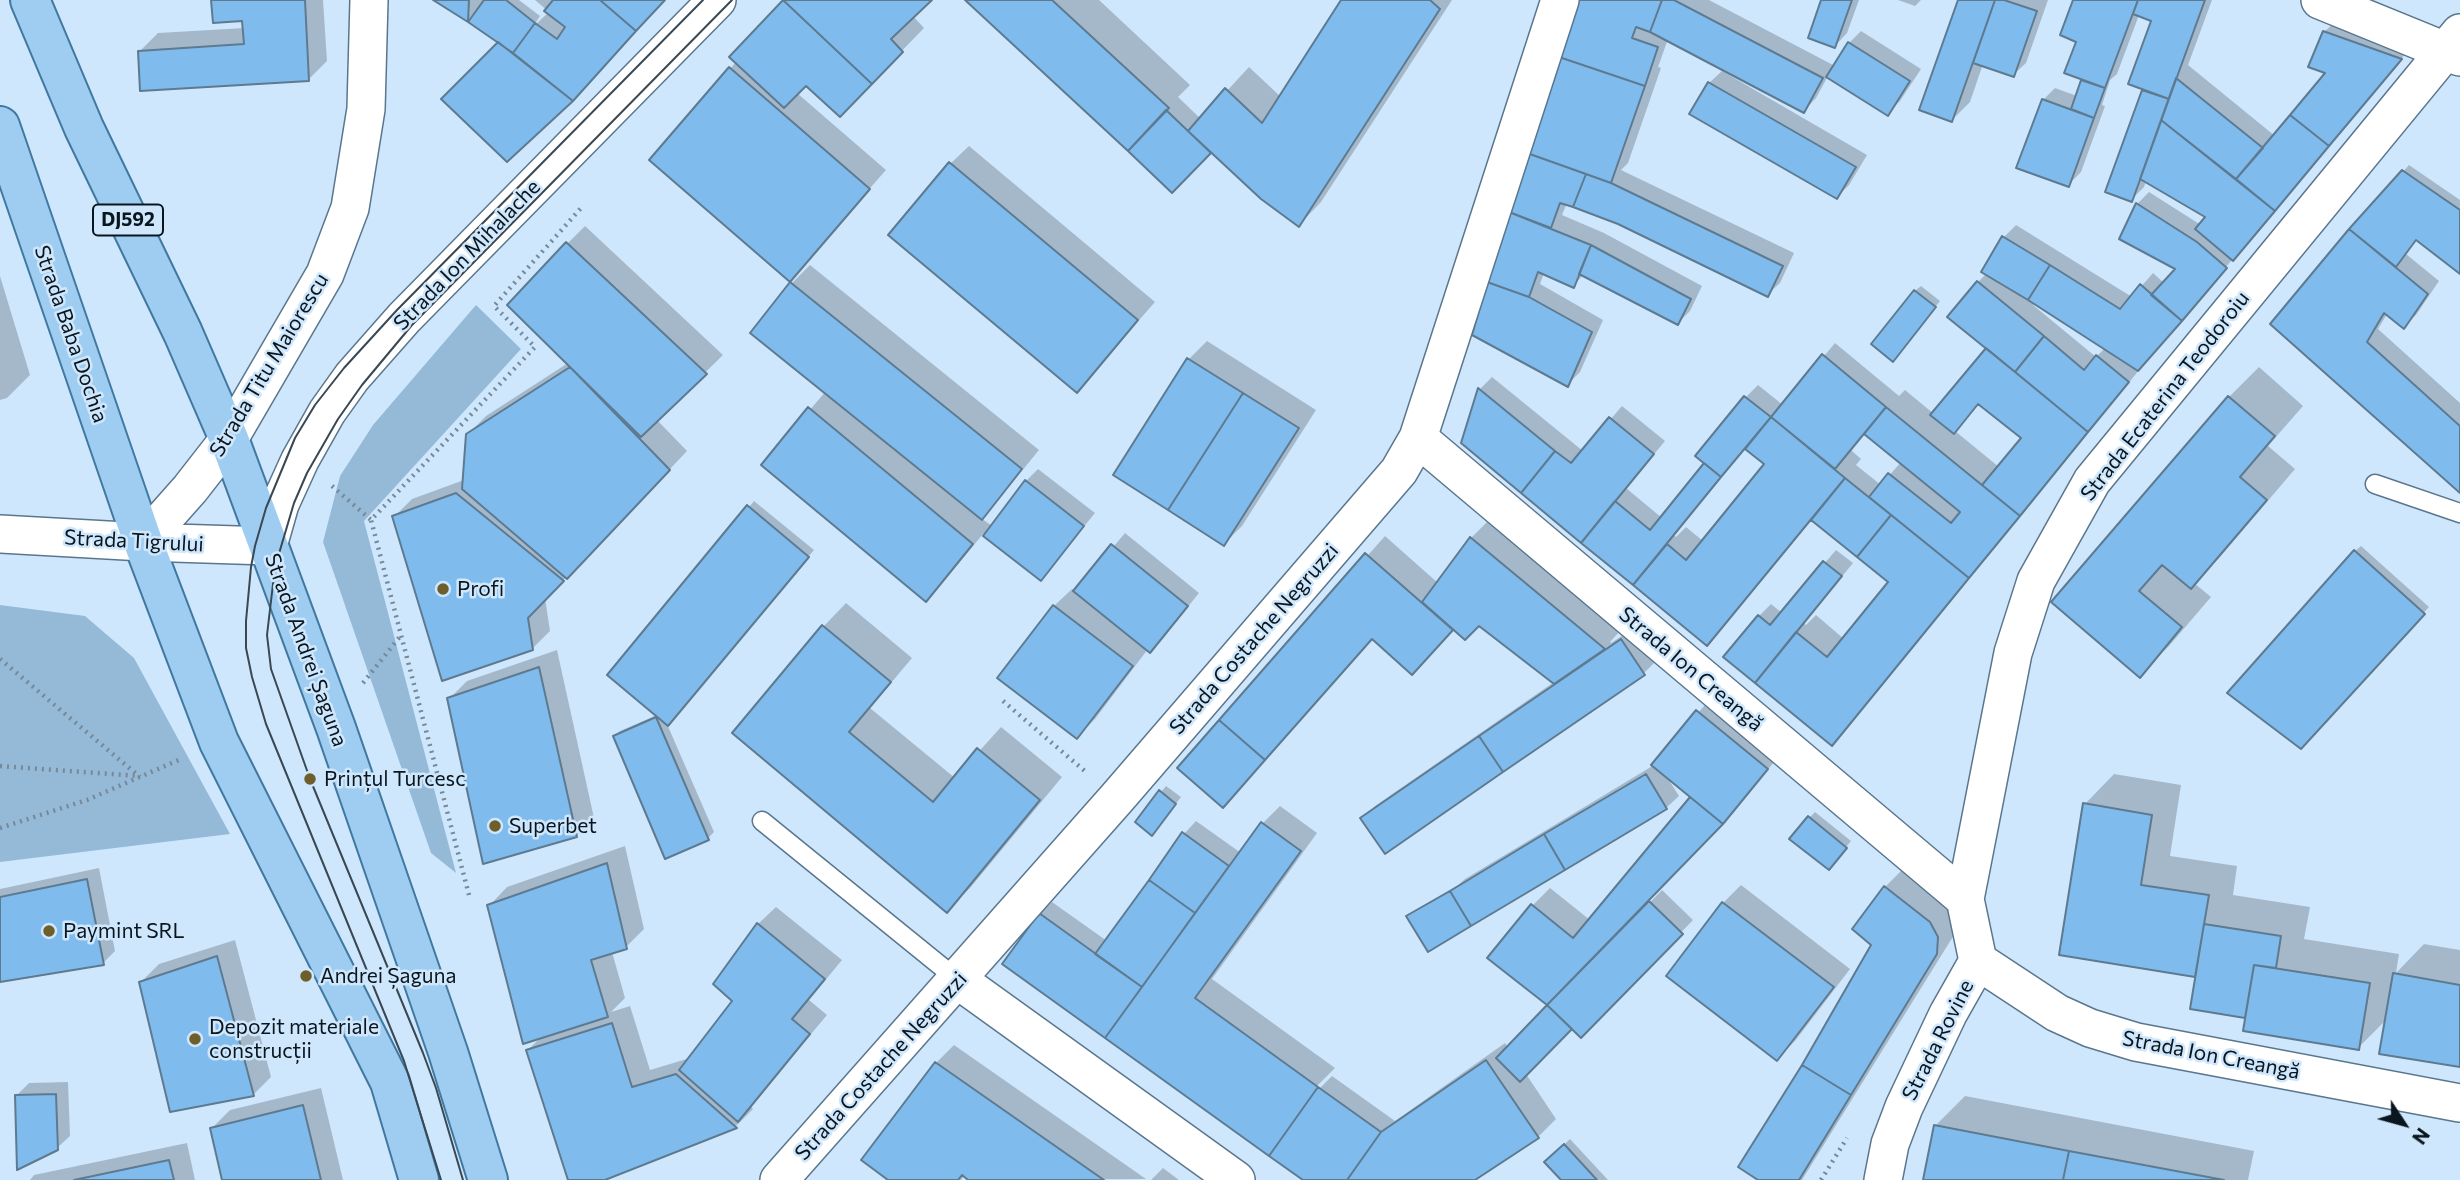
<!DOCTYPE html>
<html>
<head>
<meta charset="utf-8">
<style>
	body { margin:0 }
	#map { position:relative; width:2460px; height:1180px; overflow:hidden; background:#cfe7fc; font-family:Commissioner,sans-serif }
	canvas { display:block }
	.north { position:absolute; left:2369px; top:1089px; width:70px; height:70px; -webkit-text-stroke:5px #cfe7fc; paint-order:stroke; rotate:126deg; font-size:19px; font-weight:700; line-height:28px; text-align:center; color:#0a161e }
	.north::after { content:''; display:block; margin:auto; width:24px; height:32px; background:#0a161e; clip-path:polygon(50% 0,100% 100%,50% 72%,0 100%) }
</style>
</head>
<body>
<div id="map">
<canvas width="2460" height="1180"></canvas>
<div class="north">N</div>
</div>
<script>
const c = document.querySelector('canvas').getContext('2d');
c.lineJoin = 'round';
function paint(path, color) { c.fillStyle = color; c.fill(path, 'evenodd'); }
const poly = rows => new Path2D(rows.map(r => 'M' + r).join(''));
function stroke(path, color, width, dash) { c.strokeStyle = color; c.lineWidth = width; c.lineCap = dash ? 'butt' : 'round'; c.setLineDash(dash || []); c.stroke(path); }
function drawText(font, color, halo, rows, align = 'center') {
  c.font = font + ' Commissioner,sans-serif'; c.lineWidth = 5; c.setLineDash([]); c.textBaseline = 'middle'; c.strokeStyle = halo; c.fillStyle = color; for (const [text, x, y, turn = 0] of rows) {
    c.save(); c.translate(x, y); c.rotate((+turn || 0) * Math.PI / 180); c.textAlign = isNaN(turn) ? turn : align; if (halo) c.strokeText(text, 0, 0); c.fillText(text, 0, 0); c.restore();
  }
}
paint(poly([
	[476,305,521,349,364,521,456,873,431,853,323,542,340,476,373,425],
	[0,605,85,616,134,658,230,834,0,862]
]), '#95bad8');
paint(poly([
	[213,0,323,0,327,61,309,79,140,51,158,33,245,28,244,19],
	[437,0,519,0,540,16,536,22,537,23,549,12,535,0,664,0,585,87,507,159,500,42,473,14,468,20],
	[784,0,930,0,913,16,924,28,865,89,806,83,797,93,886,170,789,280,731,68],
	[968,0,1099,0,1190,85,1178,97,1201,119,1249,67,1281,97,1344,0,1452,0,1321,202,1299,225,1211,150,1172,191],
	[1577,0,1709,0,1835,66,1849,43,1861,31,1921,69,1900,101,1888,113,1828,76,1816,98,1804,111,1668,39,1658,67,1661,68,1628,163,1621,170,1794,253,1780,283,1767,295,1619,222,1567,203,1562,215,1604,233,1702,286,1690,311,1678,323,1584,274,1573,286,1544,273,1540,284,1603,320,1580,372,1568,384,1474,334],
	[1823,0,1859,0,1847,33,1835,46],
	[1898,0,1921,0,1915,6],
	[1959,0,2048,0,2026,63,2013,75,1983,64,1970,102,1952,120],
	[2074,0,2212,0,2188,65,2275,136,2328,73,2324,32,2337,20,2412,46,2140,369,1849,726,1832,744,1759,616,1771,604,1782,613,1836,550,1853,563,1804,623,1806,625,1816,615,1844,639,1890,582,1812,519,1725,625,1707,643,1463,442,1480,389,1492,377,1583,451,1622,406,1665,441,1626,488,1662,518,1707,463,1698,456,1746,397,1758,385,1783,405,1835,343,1899,396,1905,390,1934,414,1988,347,1978,282,1987,273,2004,237,2016,225,2132,297,2153,273,2164,283,2177,269,2137,204,2149,192,2201,225,2208,217,2146,181,2144,187,2131,200,2107,191,2144,89,2153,20,2139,15,2117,74,2110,80,2102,105,2105,106,2081,172,2068,185,2043,100,2055,88,2077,96,2084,79],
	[2034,303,2105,348,2096,357,2033,305],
	[1980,403,2023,438,1999,467,1955,431],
	[1865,432,1901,462,1881,485,1856,465,1861,459,1851,450],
	[1746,447,1766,464,1703,541,1686,527,1676,537,1674,535],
	[1722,71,1867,155,1849,185,1837,197,1709,83],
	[969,146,1155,302,1077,391,951,163],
	[2409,165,2460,200,2460,272,2417,238,2406,254,2439,281,2416,315,2403,327,2387,314,2378,329,2460,403,2460,491,2272,324,2350,230],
	[585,226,723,355,657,420,687,451,585,559,545,598,550,631,532,649,394,517,412,499,464,480,467,435,486,416,568,363,567,244],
	[810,265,1039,450,999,499,981,518,992,526,1026,481,1038,469,1095,513,1041,579,983,534,943,582,925,599,763,465,826,391,753,332,792,283],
	[0,276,30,375,7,398,0,400],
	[1921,286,1940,301,1898,354,1915,291],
	[1207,341,1316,410,1242,526,1224,544,1189,359],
	[2259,367,2303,406,2268,446,2295,469,2220,557,2194,583,2211,597,2169,646,2139,675,2053,602,2229,397],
	[754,501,814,550,667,724,714,832,708,838,615,736,620,731,657,715,749,507],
	[1489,520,1621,630,1610,642,1611,643,1634,628,1656,661,1644,673,1385,852,1363,818,1375,806,1554,682,1479,624,1454,628,1430,655,1373,638,1235,794,1179,768,1385,536,1438,583,1471,538],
	[1125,533,1199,593,1162,639,1150,651,1148,649,1095,719,1077,737,1054,606,1072,589,1076,591],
	[2361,546,2429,607,2301,747,2355,551],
	[846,603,912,658,870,708,955,778,1001,727,1062,777,970,888,947,910,734,733,824,626],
	[557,650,594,818,576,836,449,699,467,681],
	[1710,699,1779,756,1739,805,1547,1003,1532,906,1550,888,1590,920,1693,797,1667,777,1679,796,1666,808,1408,916,1414,911,1458,885,1465,879,1654,765],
	[2114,774,2181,785,2170,856,2237,866,2233,895,2310,907,2304,939,2399,954,2396,973,2424,944,2460,950,2460,1065,2386,1020,2358,1048,2247,1016,2192,1008,2197,976,2061,954,2085,804],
	[1166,786,1181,797,1158,828,1137,822],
	[1280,806,1317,833,1212,979,1335,1068,1311,1092,1313,1095,1332,1076,1395,1121,1505,1043,1508,1048,1662,890,1693,920,1581,1035,1572,1026,1526,1074,1556,1119,1538,1137,1472,1180,1306,1180,1040,914,1052,902,1107,941,1184,834,1196,821,1241,853,1262,824],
	[1815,812,1851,841,1834,862,1809,818],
	[625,846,644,929,626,947,612,952,625,998,611,1012,630,1006,650,1070,690,1058,734,1001,758,924,776,907,842,960,809,1000,827,1015,751,1106,753,1109,736,1126,600,1180,570,1180,528,1050,543,1035,489,906,507,887],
	[99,868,115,951,103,963,0,977,0,889],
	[1903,869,1948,904,1954,935,1802,1180,1762,1180,1874,945,1885,887],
	[1741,885,1850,969,1795,1041,1777,1059,1668,976,1723,903],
	[235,940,271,1077,253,1095,141,982,159,964],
	[954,1045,1146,1179,971,1180,965,1175,961,1180,891,1180,936,1063],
	[68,1082,70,1136,57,1148,16,1096,29,1083],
	[321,1088,343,1180,224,1180,212,1128,230,1110],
	[1965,1096,2254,1151,2248,1180,1925,1180,1936,1125],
	[1570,1139,1608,1180,1563,1180,1546,1162],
	[187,1143,195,1180,30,1180,34,1175],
	[1163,1168,1179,1180,1151,1180]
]), '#0003');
const building = poly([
	[211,0,305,0,309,81,140,91,138,51,244,44,242,21,213,23,211,0],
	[433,0,469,0,468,22,433,0],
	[484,0,506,0,535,23,513,53,468,22,484,0],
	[553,0,600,0,636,31,573,101,513,53,535,23,557,39,565,27,544,11,553,0],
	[600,0,665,0,636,31,600,0],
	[783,0,932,0,891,39,903,52,872,84,783,0],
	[783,0,872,84,840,117,806,86,784,108,729,57,783,0],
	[965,0,1052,0,1169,108,1128,151,965,0],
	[1341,0,1430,0,1440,9,1299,227,1261,199,1188,131,1225,88,1262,123,1341,0],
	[1576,0,1662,0,1650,32,1636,27,1632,38,1658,47,1645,86,1556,56,1576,0],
	[1662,0,1674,0,1823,78,1804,113,1650,32,1662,0],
	[1821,0,1852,0,1835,48,1808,38,1821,0],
	[1958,0,1995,0,1952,122,1919,110,1958,0],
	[1995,0,2004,0,2037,11,2014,77,1973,63,1995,0],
	[2073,0,2138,0,2105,88,2064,73,2076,42,2060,35,2073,0],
	[2138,0,2205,0,2169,99,2128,84,2151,21,2133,14,2138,0],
	[2323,31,2402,59,2329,146,2290,115,2325,73,2308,67,2323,31],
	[498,42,573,101,507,162,441,99,498,42],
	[1848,42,1910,81,1888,116,1826,77,1848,42],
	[1556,56,1645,86,1611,183,1527,153,1556,56],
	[729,67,870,189,790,282,649,160,729,67],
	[2176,78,2263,148,2236,179,2161,120,2176,78],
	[2081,80,2105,88,2094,118,2071,109,2081,80],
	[1708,82,1856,167,1837,199,1689,114,1708,82],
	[2142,90,2169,99,2132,202,2105,192,2142,90],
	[2042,99,2094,118,2069,187,2016,168,2042,99],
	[1166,110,1211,153,1172,193,1128,151,1166,110],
	[2290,115,2329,146,2275,211,2236,179,2290,115],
	[2161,120,2275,211,2233,261,2195,229,2205,217,2140,179,2161,120],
	[1527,153,1586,174,1573,207,1560,203,1551,228,1509,212,1527,153],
	[949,162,1138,320,1077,393,888,235,949,162],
	[2402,170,2460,210,2460,274,2416,240,2396,267,2349,229,2402,170],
	[1586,174,1611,183,1783,266,1768,297,1618,224,1573,207,1586,174],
	[2136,203,2197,242,2227,268,2182,321,2151,295,2175,269,2119,239,2136,203],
	[1509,212,1591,245,1574,288,1538,272,1529,297,1487,282,1509,212],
	[2349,229,2428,294,2404,329,2384,313,2367,342,2460,426,2460,493,2270,324,2349,229],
	[2002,236,2050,265,2028,300,1981,272,2002,236],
	[566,242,707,374,641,437,507,305,566,242],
	[1591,245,1691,299,1678,325,1579,274,1591,245],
	[2050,265,2120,309,2140,284,2182,321,2138,371,2028,300,2050,265],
	[1977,281,2044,336,2015,372,1947,317,1977,281],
	[790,282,1022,469,982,520,750,333,790,282],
	[1487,282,1529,297,1592,332,1568,387,1472,335,1487,282],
	[1914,290,1936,307,1893,362,1871,344,1914,290],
	[2044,336,2084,370,2096,355,2129,382,2088,432,2015,372,2044,336],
	[1986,348,2088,432,2020,516,1982,485,2021,438,1978,404,1954,434,1930,415,1986,348],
	[1822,354,1886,407,1835,469,1771,417,1822,354],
	[1187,358,1243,393,1168,510,1113,475,1187,358],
	[570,367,670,470,567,579,462,489,466,434,570,367],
	[1478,388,1555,451,1521,493,1461,443,1478,388],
	[1243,393,1299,428,1224,546,1168,510,1243,393],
	[1744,396,1771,417,1721,477,1695,456,1744,396],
	[2228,396,2275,436,2240,477,2267,500,2191,589,2162,565,2139,591,2182,627,2140,678,2051,602,2228,396],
	[808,407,973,544,926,602,761,465,808,407],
	[1886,407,2020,516,1969,578,1869,497,1888,473,1951,523,1960,512,1864,434,1886,407],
	[1609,417,1654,454,1581,543,1521,493,1555,451,1571,463,1609,417],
	[1771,417,1845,478,1707,646,1633,585,1667,544,1686,560,1764,464,1745,449,1771,417],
	[1704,463,1721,477,1633,585,1581,543,1615,501,1650,530,1704,463],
	[1845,478,1891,515,1857,557,1811,520,1845,478],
	[1025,480,1084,526,1041,581,983,536,1025,480],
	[456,493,564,581,528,618,533,650,442,681,392,516,456,493],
	[747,505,809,557,668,726,607,675,747,505],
	[1891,515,1969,578,1832,746,1755,683,1796,632,1827,657,1888,582,1857,557,1891,515],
	[1470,537,1605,649,1554,684,1479,626,1465,640,1422,602,1470,537],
	[1111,544,1188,606,1150,653,1073,591,1111,544],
	[2354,550,2425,614,2301,749,2227,693,2354,550],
	[1365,553,1453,630,1412,675,1372,639,1265,760,1219,720,1365,553],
	[1823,561,1842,576,1755,683,1723,657,1758,615,1770,625,1823,561],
	[1053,605,1133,666,1077,739,997,678,1053,605],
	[822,625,891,682,849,732,933,802,977,748,1040,800,947,913,732,733,822,625],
	[1621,639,1645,675,1503,772,1479,736,1621,639],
	[539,667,577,837,483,864,447,698,539,667],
	[1696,710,1768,769,1723,824,1651,765,1696,710],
	[656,717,709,840,665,859,613,736,656,717],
	[1219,720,1265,760,1223,808,1177,768,1219,720],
	[1479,736,1503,772,1385,854,1360,818,1479,736],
	[1646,774,1667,809,1565,870,1544,834,1646,774],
	[1159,790,1176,804,1152,836,1135,822,1159,790],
	[1690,797,1723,824,1547,1005,1487,958,1531,904,1573,938,1690,797],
	[2083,803,2152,815,2141,885,2209,895,2195,977,2059,955,2083,803],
	[1808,816,1847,848,1829,870,1789,839,1808,816],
	[1261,822,1301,851,1195,998,1318,1087,1269,1156,1105,1038,1261,822],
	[1182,832,1229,866,1195,913,1149,880,1182,832],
	[1544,834,1565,870,1471,926,1450,891,1544,834],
	[607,863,627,949,591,960,608,1017,523,1044,487,905,607,863],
	[87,879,104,965,0,982,0,897,87,879],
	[1149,880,1195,913,1142,987,1095,954,1149,880],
	[1884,886,1930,922,1938,937,1937,954,1851,1095,1802,1065,1871,945,1852,929,1884,886],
	[1450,891,1471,926,1428,952,1406,916,1450,891],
	[1649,901,1683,934,1581,1038,1547,1005,1649,901],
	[1722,902,1834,987,1777,1061,1666,976,1722,902],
	[1039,913,1142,987,1105,1038,1002,964,1039,913],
	[757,923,825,979,792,1019,810,1034,738,1122,679,1070,732,1001,713,984,757,923],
	[2204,924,2281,936,2276,968,2254,965,2245,1018,2190,1009,2204,924],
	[217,956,254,1096,170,1112,139,982,217,956],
	[2254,965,2370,983,2359,1050,2243,1031,2254,965],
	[2393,973,2460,985,2460,1067,2379,1054,2393,973],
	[1547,1005,1572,1029,1520,1082,1496,1058,1547,1005],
	[612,1023,632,1087,676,1074,737,1128,605,1180,568,1180,526,1050,612,1023],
	[1486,1060,1539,1138,1475,1180,1347,1180,1381,1132,1486,1060],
	[935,1062,1104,1180,968,1180,962,1175,958,1180,888,1180,861,1160,935,1062],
	[1802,1065,1851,1095,1799,1180,1758,1180,1738,1167,1802,1065],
	[1318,1087,1381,1132,1347,1180,1303,1180,1269,1156,1318,1087],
	[56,1094,58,1150,17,1170,15,1095,56,1094],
	[303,1105,321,1180,222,1180,210,1128,303,1105],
	[1934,1125,2069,1151,2063,1180,1923,1180,1934,1125],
	[1564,1144,1597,1180,1561,1180,1544,1162,1564,1144],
	[2069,1151,2224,1180,2063,1180,2069,1151],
	[169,1160,174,1180,74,1180,169,1160]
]);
paint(building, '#7fbced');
stroke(building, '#5d7a91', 2);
const lane = poly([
	[2375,484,2460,513],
	[762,821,958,980]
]);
const street = poly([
	[2320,0,2460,57],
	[1418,438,1965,899],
	[0,534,143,542,268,546,280,504,300,460,327,412,352,377,404,318,717,0],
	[143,542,190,489,229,439,325,274,350,208,366,109,369,0],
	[1978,961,2057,1013,2090,1028,2136,1042,2460,1103],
	[958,980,1236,1180],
	[779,1180,1117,798,1399,471,1418,438,1560,0],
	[1883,1180,1890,1144,1904,1107,1948,1014,1978,961,1965,899,2013,653,2036,581,2092,481,2460,33]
]);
const primary = poly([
	[30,0,84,128,183,333,229,439,336,728,448,1052,488,1180],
	[0,126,143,542,219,742,390,1082,419,1180]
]);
stroke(lane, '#5a768d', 21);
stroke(street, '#5a768d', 40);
stroke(primary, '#4178a1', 42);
stroke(poly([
	[332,486,371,520],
	[0,659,140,777],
	[363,683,402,634],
	[1003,701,1087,773],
	[0,766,139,776],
	[0,828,87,800,181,759],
	[469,895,371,520,535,347,494,306,581,208],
	[1821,1180,1847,1138]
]), '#768998', 4.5, [2, 5]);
stroke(lane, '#fff', 18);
stroke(street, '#fff', 37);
stroke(primary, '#9fcdf1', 38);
stroke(poly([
	[441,1180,404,1061,266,724,252,677,246,648,246,621,251,567,255,546,266,508,295,438,315,405,344,368,397,310,703,0],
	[463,1180,436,1088,423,1053,310,779,271,669,267,635,275,567,294,503,307,473,338,419,362,385,412,325,732,0]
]), '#394853', 2);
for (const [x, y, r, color] of [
	[443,589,7,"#6d5e2b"],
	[310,779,7,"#6d5e2b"],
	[495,826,7,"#6d5e2b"],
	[49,931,7,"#6d5e2b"],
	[306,976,7,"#6d5e2b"],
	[195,1039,7,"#6d5e2b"]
]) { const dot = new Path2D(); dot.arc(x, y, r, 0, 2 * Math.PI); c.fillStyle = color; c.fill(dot); stroke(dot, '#cfe7fc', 2.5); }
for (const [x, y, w] of [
	[128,220,70]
]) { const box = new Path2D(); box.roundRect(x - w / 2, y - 15.5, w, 31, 5); c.fillStyle = '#cfe7fc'; c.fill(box); stroke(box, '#0a161e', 2); }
drawText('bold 19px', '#0a161e', null, [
	["DJ592",128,220]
]);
drawText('21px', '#0a161e', '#cfe7fc', [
	["Strada Ion Mihalache",467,255,-46],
	["Strada Baba Dochia",71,334,71],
	["Strada Titu Maiorescu",269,365,-59],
	["Strada Ecaterina Teodoroiu",2165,396,-52],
	["Strada Tigrului",134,541,3],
	["Strada Costache Negruzzi",1254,639,-49],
	["Strada Andrei Șaguna",306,650,70],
	["Strada Ion Creangă",1691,669,40],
	["Strada Rovine",1938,1040,-63],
	["Strada Ion Creangă",2211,1055,11],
	["Strada Costache Negruzzi",881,1066,-48]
]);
drawText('21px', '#0a161e', '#cfe7fc', [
	["Profi",457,589],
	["Prințul Turcesc",324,779],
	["Superbet",509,826],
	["Paymint SRL",63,931],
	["Andrei Șaguna",320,976],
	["Depozit materiale",209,1027],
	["construcții",209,1051]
], 'left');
</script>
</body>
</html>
